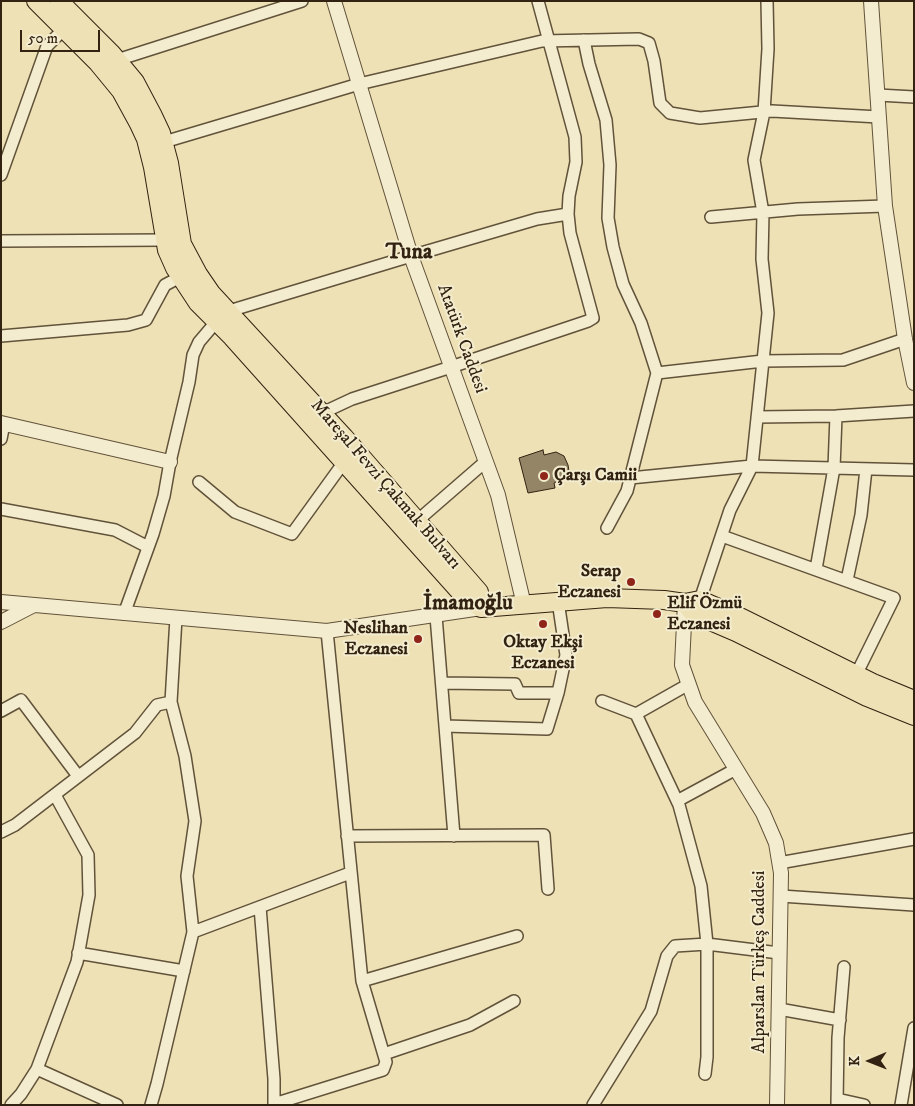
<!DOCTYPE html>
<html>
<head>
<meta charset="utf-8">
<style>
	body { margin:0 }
	#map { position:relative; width:915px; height:1106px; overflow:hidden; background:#ede1b5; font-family:"IM FELL DW Pica",serif }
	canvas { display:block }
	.frame { position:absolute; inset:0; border:2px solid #322211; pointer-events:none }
	.north { position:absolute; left:845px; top:1036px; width:50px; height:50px; -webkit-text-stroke:4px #f3eccf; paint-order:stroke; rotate:269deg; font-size:14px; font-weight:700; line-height:20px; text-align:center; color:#322211 }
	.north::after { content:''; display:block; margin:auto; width:18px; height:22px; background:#322211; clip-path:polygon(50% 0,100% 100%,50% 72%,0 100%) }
	.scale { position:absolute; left:20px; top:30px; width:80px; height:22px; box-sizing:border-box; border:2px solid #322211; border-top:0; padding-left:6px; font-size:15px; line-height:18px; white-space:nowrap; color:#322211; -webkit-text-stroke:4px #f3eccf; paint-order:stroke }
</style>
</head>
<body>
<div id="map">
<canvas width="915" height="1106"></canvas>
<div class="frame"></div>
<div class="north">K</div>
<div class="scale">50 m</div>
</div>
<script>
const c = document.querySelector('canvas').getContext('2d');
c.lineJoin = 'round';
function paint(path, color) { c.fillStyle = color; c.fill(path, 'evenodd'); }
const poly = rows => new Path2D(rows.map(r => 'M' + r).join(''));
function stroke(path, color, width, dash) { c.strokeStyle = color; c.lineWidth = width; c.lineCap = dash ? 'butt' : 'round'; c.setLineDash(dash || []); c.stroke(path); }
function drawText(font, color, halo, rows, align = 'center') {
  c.font = font + ' "IM FELL DW Pica",serif'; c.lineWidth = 4; c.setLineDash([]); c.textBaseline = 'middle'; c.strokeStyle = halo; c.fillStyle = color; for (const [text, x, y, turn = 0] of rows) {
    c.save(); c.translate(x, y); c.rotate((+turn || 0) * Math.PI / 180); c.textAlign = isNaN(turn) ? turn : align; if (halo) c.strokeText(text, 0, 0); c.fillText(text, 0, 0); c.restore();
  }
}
const building = poly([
	[543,450,544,455,556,452,564,456,568,465,569,471,560,480,554,483,555,488,528,493,519,458,543,450]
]);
paint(building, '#938566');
stroke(building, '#322211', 1);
const minor = poly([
	[584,40,589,64,606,120,610,165,608,218,613,247,623,284,641,323,657,373,627,491,607,528],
	[114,64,117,60,302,1],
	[878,95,914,97],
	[164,142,359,84,542,41,639,39,649,43,654,61,660,103,670,113,700,118,772,111,879,117],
	[1,175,47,46,64,29],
	[711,217,798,209,885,206],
	[1,241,165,240],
	[229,311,411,256,537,219,568,214],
	[1,336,128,325,146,320,165,285,180,277],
	[657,373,763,361,843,360,905,339],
	[322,413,352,399,451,367,588,321,593,318,570,233,568,214,569,196,576,162,575,137,538,1],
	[757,417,836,416,914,411],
	[1,439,4,424],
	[630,478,752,466,914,470],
	[199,482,235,512,292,534,344,462],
	[1,509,115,530,148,547],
	[417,521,485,462],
	[722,536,894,598,856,675],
	[816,569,834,468,836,416],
	[847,580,861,515,866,469],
	[700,600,730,510,752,466,768,313,762,259,763,213,754,160,764,112,768,49,767,1],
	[124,614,153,534,164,496,170,462,189,382,193,355,199,342,216,322],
	[436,616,454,836],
	[442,683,515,684,519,693,558,693],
	[602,701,636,714,679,805,701,886,707,944,707,1057,705,1074],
	[1,711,21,700,78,776],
	[636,714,689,684],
	[445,726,547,729,558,693,566,655,558,601],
	[677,801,736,769],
	[1,832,15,825,135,733,157,705,171,702],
	[347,836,544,835,548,889],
	[779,863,914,839],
	[781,896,914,905],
	[260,907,274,1079,274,1105],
	[193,932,350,873],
	[78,953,184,971],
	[362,981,517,936],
	[779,1009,840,1020],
	[384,1054,470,1025,514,1001],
	[37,1069,117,1105],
	[837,1099,864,1105],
	[274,1104,383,1070,386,1062,362,981,327,631],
	[11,1105,21,1094,37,1069,77,962,89,895,88,855,55,795],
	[151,1105,157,1084,193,932,187,876,195,821,185,756,171,702,176,618],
	[593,1105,651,1011,667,956,675,946,707,944,779,953],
	[837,1105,838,1038,844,967],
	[901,1105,914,1028]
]);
const tertiary = poly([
	[334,1,411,256,498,495,524,605],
	[871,1,885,206,905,339,914,383],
	[1,423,170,462],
	[1,602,327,631,481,608],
	[685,603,682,665,695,702,763,813,776,843,781,873,777,1105],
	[1,622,32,606]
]);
const primary = poly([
	[36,1,98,63,121,91,139,124,146,139,153,167,167,250,175,268,198,303,232,337,462,594,481,608],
	[59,1,111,53,135,82,153,116,161,133,169,163,182,244,198,274,211,293,344,437,479,592,481,608],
	[685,603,694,614,736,632,867,697,914,716],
	[481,608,607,598,664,600,685,603,700,600,742,618,873,683,914,700]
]);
stroke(minor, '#61523a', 14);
stroke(tertiary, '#61523a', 16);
stroke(primary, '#322211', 20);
stroke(minor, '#f3eccf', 11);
stroke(tertiary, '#f3eccf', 14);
stroke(primary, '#ede1b5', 18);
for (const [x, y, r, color] of [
	[544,476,5,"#8f2418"],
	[631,582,5,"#8f2418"],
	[657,614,5,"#8f2418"],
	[543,624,5,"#8f2418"],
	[418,639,5,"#8f2418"]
]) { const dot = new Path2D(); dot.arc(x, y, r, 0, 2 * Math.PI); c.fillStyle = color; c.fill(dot); stroke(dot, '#f3eccf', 2); }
drawText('18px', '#322211', '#f3eccf', [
	["Atatürk Caddesi",461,339,70],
	["Mareşal Fevzi Çakmak Bulvarı",385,485,49],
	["Alparslan Türkeş Caddesi",760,962,-90]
]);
drawText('bold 18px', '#322211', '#f3eccf', [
	["Çarşı Camii",554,476],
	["Serap",621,572,"right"],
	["Eczanesi",621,593,"right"],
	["Elif Özmü",667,604],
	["Eczanesi",667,625],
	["Neslihan",408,629,"right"],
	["Eczanesi",408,650,"right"],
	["Oktay Ekşi",543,643,"center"],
	["Eczanesi",543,664,"center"]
], 'left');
drawText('bold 22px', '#322211', '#f3eccf', [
	["Tuna",409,253],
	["İmamoğlu",468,604]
]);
</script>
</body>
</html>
